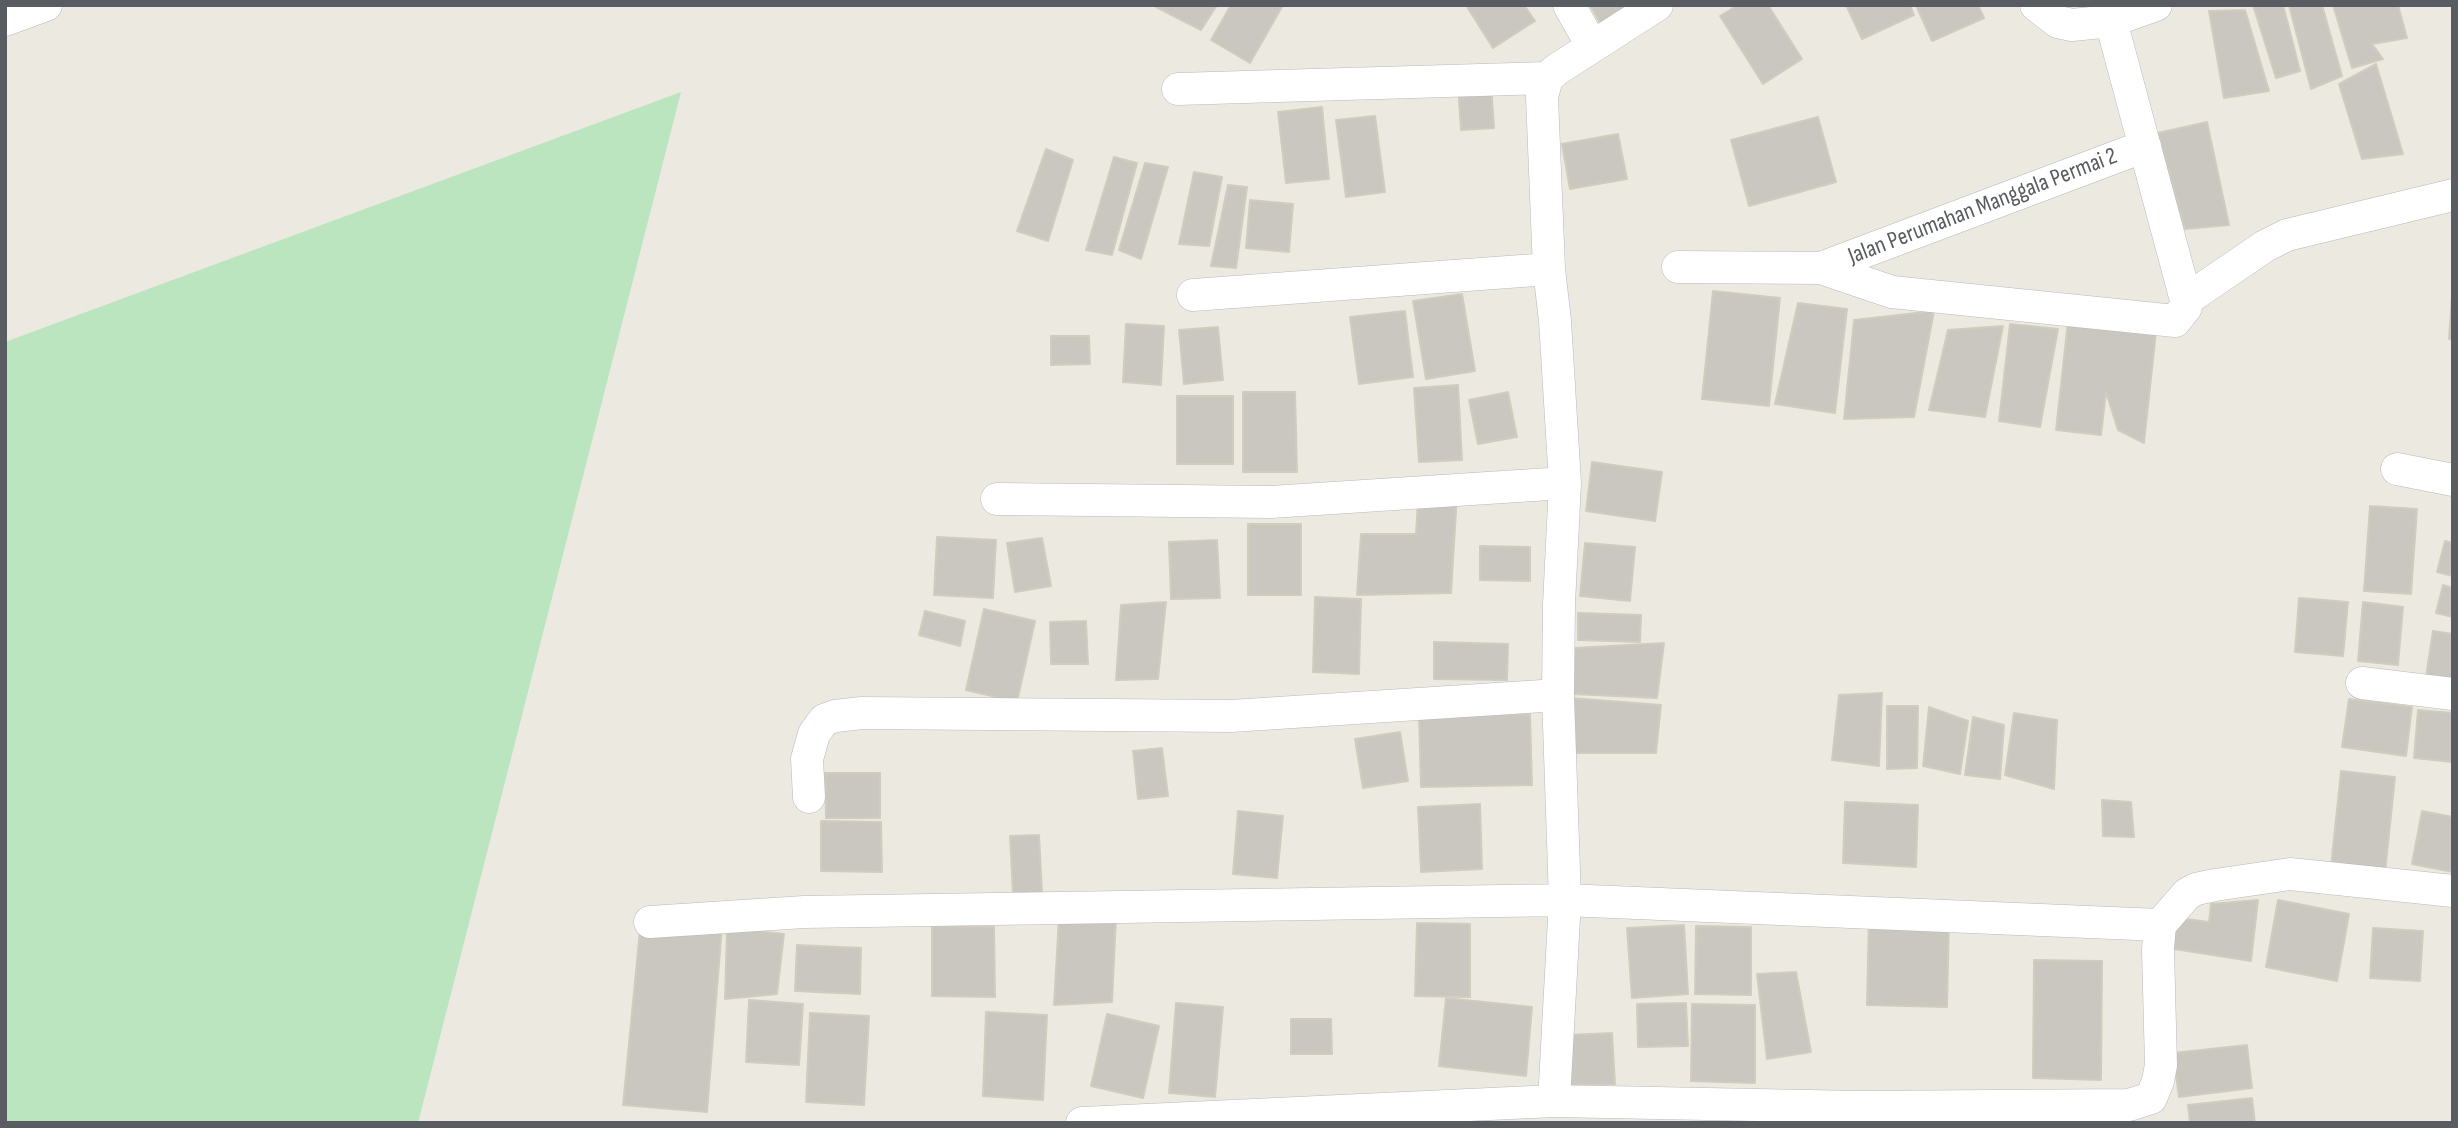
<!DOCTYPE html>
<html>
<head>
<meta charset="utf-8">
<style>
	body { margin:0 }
	#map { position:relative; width:2458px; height:1128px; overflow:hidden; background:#eceae0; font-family:"Sofia Sans Condensed",sans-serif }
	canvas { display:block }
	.frame { position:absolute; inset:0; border:7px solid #595c61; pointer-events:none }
</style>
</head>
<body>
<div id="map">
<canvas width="2458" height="1128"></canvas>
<div class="frame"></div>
</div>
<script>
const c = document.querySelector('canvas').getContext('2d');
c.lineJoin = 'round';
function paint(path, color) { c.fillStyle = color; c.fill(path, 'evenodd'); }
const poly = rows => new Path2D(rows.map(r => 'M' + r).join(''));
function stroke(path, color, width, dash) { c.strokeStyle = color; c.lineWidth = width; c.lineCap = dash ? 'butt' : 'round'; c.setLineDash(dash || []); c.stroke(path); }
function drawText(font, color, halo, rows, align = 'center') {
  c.font = font + ' "Sofia Sans Condensed",sans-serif'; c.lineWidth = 5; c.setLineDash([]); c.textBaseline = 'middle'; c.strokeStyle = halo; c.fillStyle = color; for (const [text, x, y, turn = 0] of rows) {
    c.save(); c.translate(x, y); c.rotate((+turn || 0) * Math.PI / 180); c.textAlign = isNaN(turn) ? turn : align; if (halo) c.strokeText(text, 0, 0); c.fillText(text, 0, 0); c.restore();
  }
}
paint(poly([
	[681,92,418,1123,5,1123,5,342]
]), '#bbe5be');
const building = poly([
	[1157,5,1217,5,1201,30,1156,7,1157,5],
	[1231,5,1283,5,1250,63,1211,40,1231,5],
	[1466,5,1524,5,1535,21,1493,48,1466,5],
	[1590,5,1629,5,1603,28,1590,5],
	[1738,5,1768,5,1802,59,1763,84,1720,16,1738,5],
	[1846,5,1910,5,1914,15,1862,39,1846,5],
	[1916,5,1978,5,1984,18,1932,41,1916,5],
	[2253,5,2283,5,2300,71,2276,78,2253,5],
	[2289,5,2322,5,2342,76,2311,89,2289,5],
	[2333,5,2398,5,2407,38,2372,44,2383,59,2352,68,2333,5],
	[2245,10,2269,91,2224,98,2209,11,2245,10],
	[2376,64,2403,154,2362,159,2339,84,2376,64],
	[1491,84,1494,128,1461,130,1458,86,1491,84],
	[1322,107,1329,179,1286,183,1278,112,1322,107],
	[1375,116,1385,192,1346,197,1336,120,1375,116],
	[1818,117,1836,182,1749,206,1731,140,1818,117],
	[2207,122,2229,225,2185,229,2158,133,2207,122],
	[1618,134,1627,179,1570,189,1562,144,1618,134],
	[1046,149,1073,160,1048,241,1017,231,1046,149],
	[1114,157,1137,163,1112,255,1086,250,1114,157],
	[1145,163,1168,167,1141,259,1119,250,1145,163],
	[1194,172,1222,177,1209,246,1179,244,1194,172],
	[1228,185,1247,187,1236,268,1211,266,1228,185],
	[1250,200,1293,204,1289,252,1246,248,1250,200],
	[2453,281,2453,340,2449,339,2453,281],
	[1713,291,1780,298,1769,406,1702,399,1713,291],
	[1462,294,1475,371,1426,379,1413,301,1462,294],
	[1798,303,1847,309,1835,413,1775,404,1798,303],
	[1405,311,1413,377,1359,384,1350,317,1405,311],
	[1934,311,1914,417,1844,419,1854,320,1934,311],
	[2068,321,2156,332,2144,443,2118,430,2106,392,2101,435,2056,430,2068,321],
	[1126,324,1164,326,1161,385,1123,382,1126,324],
	[2010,324,2058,329,2040,427,1999,421,2010,324],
	[2003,326,1985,417,1929,410,1948,330,2003,326],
	[1218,327,1223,380,1184,384,1179,330,1218,327],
	[1051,336,1089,336,1090,364,1051,365,1051,336],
	[1458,385,1462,460,1419,462,1414,388,1458,385],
	[1243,392,1295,392,1297,472,1243,472,1243,392],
	[1508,392,1517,437,1478,444,1469,400,1508,392],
	[1177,396,1233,396,1233,464,1177,464,1177,396],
	[1592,462,1662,472,1655,521,1586,511,1592,462],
	[1457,495,1451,593,1357,595,1361,534,1416,534,1418,500,1457,495],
	[2370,506,2417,509,2411,594,2364,591,2370,506],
	[1248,524,1301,524,1301,595,1248,595,1248,524],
	[937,537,996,540,993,598,934,595,937,537],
	[1042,538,1051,586,1015,592,1007,543,1042,538],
	[1217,540,1220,598,1171,599,1169,542,1217,540],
	[2445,541,2453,543,2453,576,2437,572,2445,541],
	[1585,543,1635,547,1630,601,1580,596,1585,543],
	[1480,546,1530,547,1530,581,1480,580,1480,546],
	[2443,585,2453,588,2453,617,2436,613,2443,585],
	[1315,597,1361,599,1359,674,1313,672,1315,597],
	[2299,598,2348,602,2343,656,2295,652,2299,598],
	[1166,602,1158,679,1116,680,1121,605,1166,602],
	[2363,602,2403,607,2398,665,2358,661,2363,602],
	[984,609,1035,621,1017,702,966,690,984,609],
	[925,611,965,621,960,646,919,635,925,611],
	[1578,613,1641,615,1640,642,1578,640,1578,613],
	[1086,621,1088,664,1051,664,1050,622,1086,621],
	[2433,631,2453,634,2453,681,2426,677,2433,631],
	[1434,642,1508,644,1507,680,1434,679,1434,642],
	[1664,643,1657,698,1572,694,1574,648,1664,643],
	[1882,693,1879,766,1832,760,1839,695,1882,693],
	[1570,698,1661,705,1656,753,1575,753,1570,698],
	[2349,699,2412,707,2406,756,2342,747,2349,699],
	[1887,706,1918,706,1917,768,1887,769,1887,706],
	[1929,707,1968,721,1960,774,1923,766,1929,707],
	[2418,710,2453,713,2453,762,2414,758,2418,710],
	[2014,713,2057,720,2054,789,2005,775,2014,713],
	[1530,714,1532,785,1421,787,1419,716,1530,714],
	[1973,717,2004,725,2000,779,1965,775,1973,717],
	[1400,732,1408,781,1363,788,1355,739,1400,732],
	[1162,748,1168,796,1138,799,1133,751,1162,748],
	[2341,771,2395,777,2385,873,2331,867,2341,771],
	[825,773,880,773,880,818,826,818,825,773],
	[2102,800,2131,802,2134,837,2103,836,2102,800],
	[1845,802,1918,805,1916,867,1843,863,1845,802],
	[1480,804,1482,869,1421,872,1418,807,1480,804],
	[1238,811,1283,816,1277,878,1233,874,1238,811],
	[2422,811,2453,817,2453,872,2412,864,2422,811],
	[821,821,881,822,882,872,821,871,821,821],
	[1039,835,1042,892,1013,893,1010,836,1039,835],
	[2258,900,2251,961,2168,948,2171,917,2209,922,2211,904,2258,900],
	[2278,900,2349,914,2337,981,2266,967,2278,900],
	[1869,916,1949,918,1947,1007,1867,1005,1869,916],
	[1059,917,1116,917,1112,1002,1054,1005,1059,917],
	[1417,923,1470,924,1470,997,1415,996,1417,923],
	[1684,925,1688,994,1632,998,1627,928,1684,925],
	[932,926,994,927,995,997,932,996,932,926],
	[1696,926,1751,927,1751,995,1695,994,1696,926],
	[722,927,707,1112,623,1105,640,930,722,927],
	[727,928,784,934,777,994,725,999,727,928],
	[2373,928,2423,931,2420,981,2370,978,2373,928],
	[797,945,861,948,860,994,795,991,797,945],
	[2034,960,2102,961,2101,1080,2033,1078,2034,960],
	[1796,972,1811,1052,1767,1059,1757,974,1796,972],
	[1446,998,1532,1007,1526,1076,1439,1066,1446,998],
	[749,1000,803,1004,799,1065,746,1062,749,1000],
	[1176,1003,1223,1007,1215,1097,1169,1093,1176,1003],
	[1686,1003,1688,1046,1638,1047,1637,1004,1686,1003],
	[1692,1004,1755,1005,1755,1083,1691,1081,1692,1004],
	[986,1012,1047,1015,1043,1100,983,1096,986,1012],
	[810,1013,869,1016,864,1105,806,1102,810,1013],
	[1107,1014,1159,1026,1143,1098,1091,1086,1107,1014],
	[1291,1019,1331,1019,1332,1054,1291,1054,1291,1019],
	[1612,1033,1615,1084,1571,1085,1568,1035,1612,1033],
	[2247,1045,2252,1088,2179,1097,2173,1053,2247,1045],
	[2252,1098,2255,1123,2190,1123,2188,1105,2252,1098]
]);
paint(building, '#c9c7bf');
stroke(building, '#d1ccbe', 2);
const street = poly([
	[1569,5,1592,46],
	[2036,5,2058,22,2072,25,2111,21,2156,5],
	[5,20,46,5],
	[1178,89,1547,78],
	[1678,267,1821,268,1892,292,2175,321,2186,307,2186,300,2111,21],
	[1821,268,2145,146],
	[1193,295,1549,269],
	[2186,300,2265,246,2287,235,2453,195],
	[2397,469,2453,480],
	[997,499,1271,502,1565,483],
	[2362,683,2453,694],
	[1558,695,1559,604,1565,483,1555,321,1549,269,1542,97,1547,78,1556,70,1657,5],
	[809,797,807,759,814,734,824,720,835,716,862,713,1231,716,1558,695,1565,900,1554,1101],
	[650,922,804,912,1565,900,2160,925],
	[1082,1123,1554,1101,1859,1107,2129,1105,2151,1098,2158,1081,2161,1065,2158,949,2160,925,2187,894,2196,889,2215,885,2290,874,2453,891]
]);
stroke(street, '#b6b8bd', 33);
stroke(street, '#fff', 32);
drawText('24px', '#595c61', '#fff', [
	["Jalan Perumahan Manggala Permai 2",1983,207,-21]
]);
</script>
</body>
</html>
